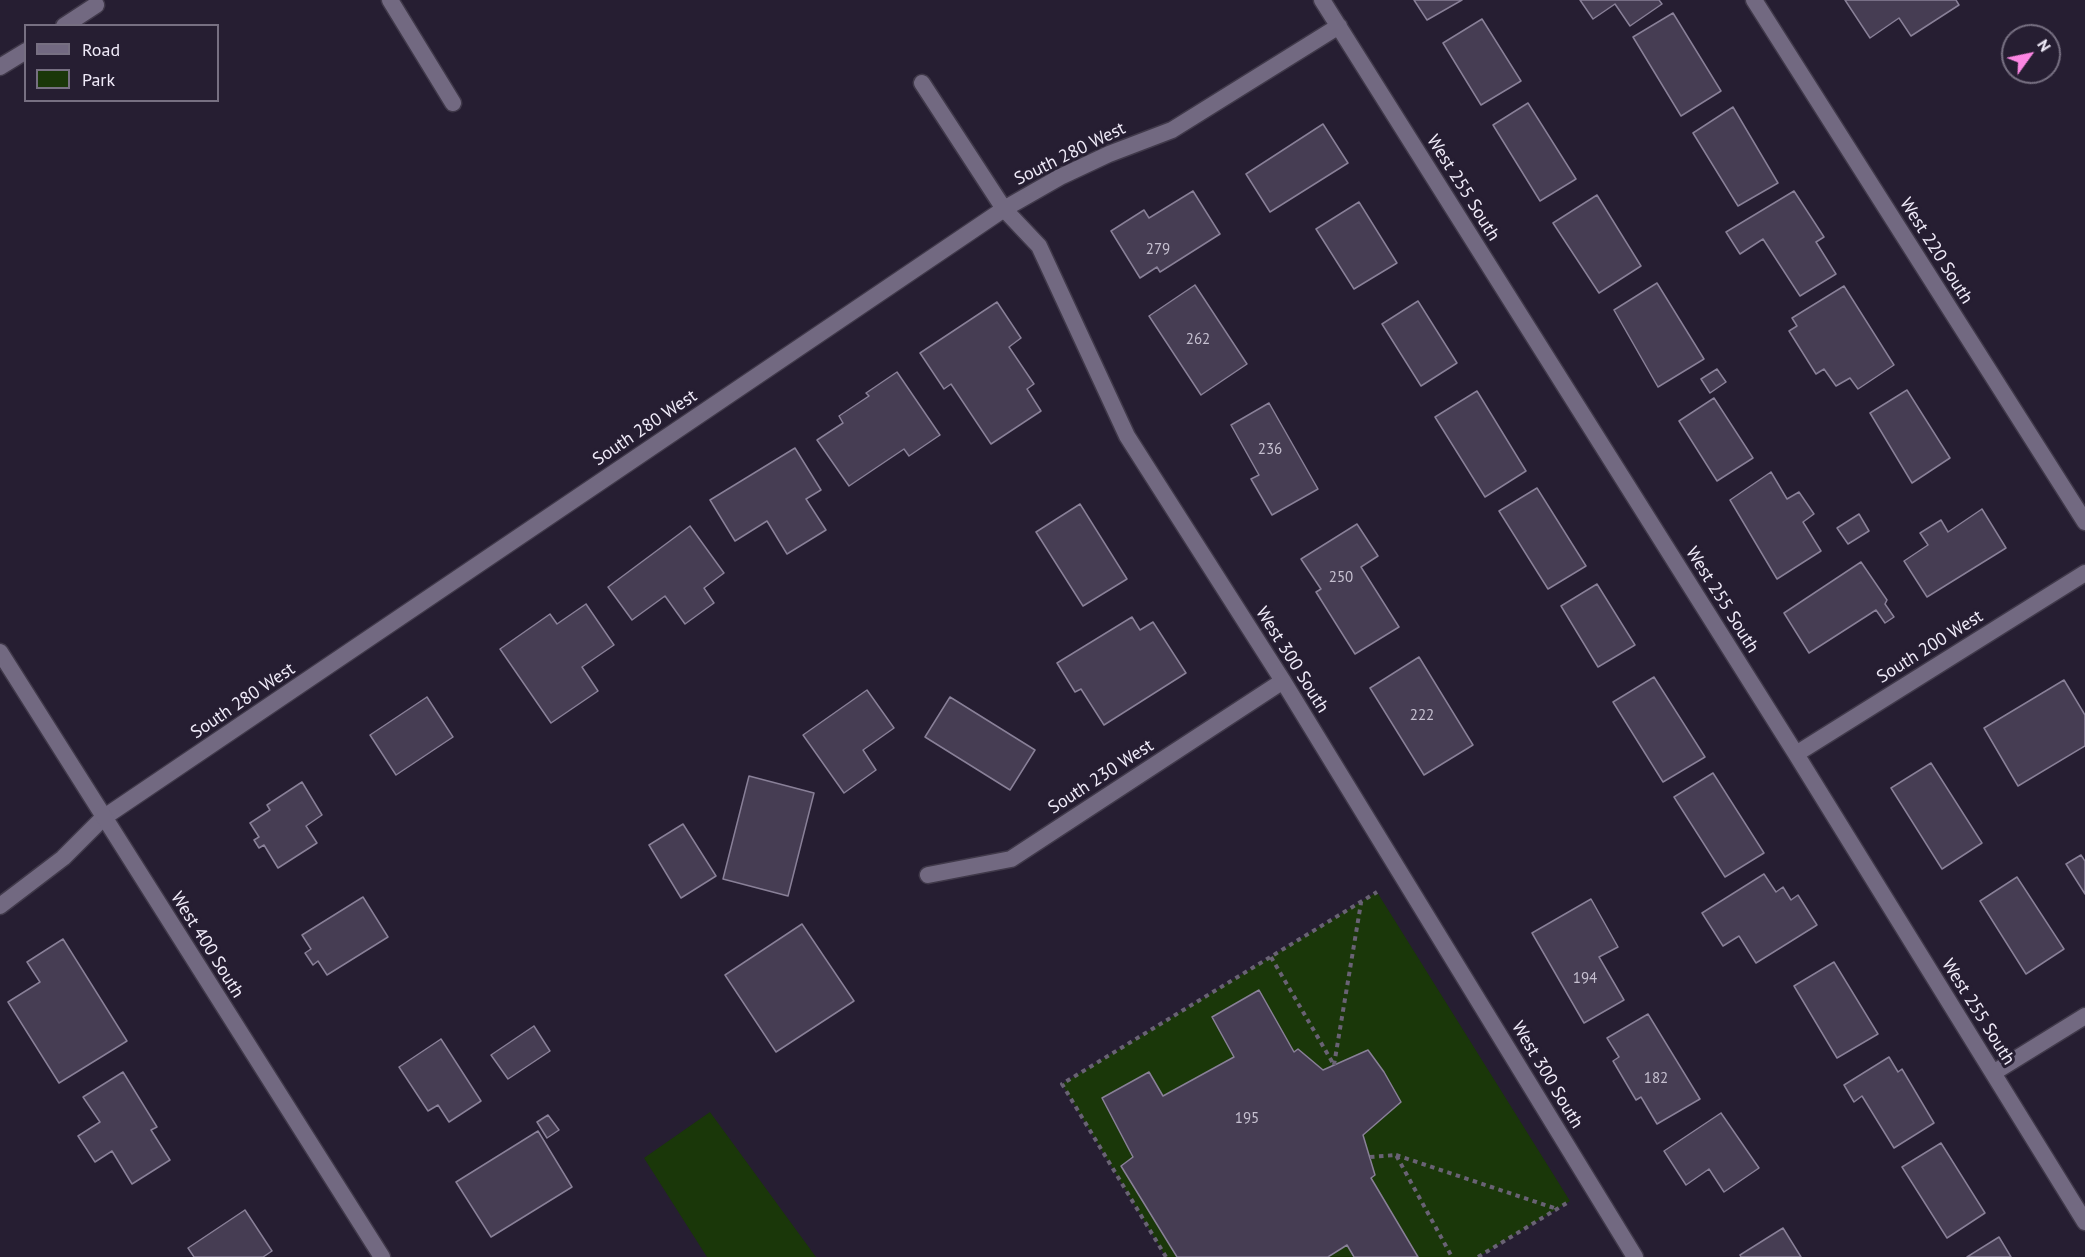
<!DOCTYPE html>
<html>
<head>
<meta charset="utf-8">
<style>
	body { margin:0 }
	#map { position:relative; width:2085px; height:1257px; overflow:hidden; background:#261e32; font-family:"PT Sans",sans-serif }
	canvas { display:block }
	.legend { position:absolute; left:24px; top:24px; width:195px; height:78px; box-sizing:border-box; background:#261e32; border:2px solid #777082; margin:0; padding:8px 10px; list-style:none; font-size:18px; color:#f0ebf9 }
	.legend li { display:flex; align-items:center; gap:12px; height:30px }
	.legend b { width:30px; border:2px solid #777082 }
	.north { position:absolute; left:2001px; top:24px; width:60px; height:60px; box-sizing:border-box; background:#261e32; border:2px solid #777082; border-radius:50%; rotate:57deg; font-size:16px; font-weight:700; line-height:24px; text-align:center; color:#f0ebf9 }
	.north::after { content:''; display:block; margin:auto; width:21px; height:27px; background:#fc86e3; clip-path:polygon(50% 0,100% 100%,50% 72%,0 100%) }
</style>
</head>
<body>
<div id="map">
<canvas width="2085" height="1257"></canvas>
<ul class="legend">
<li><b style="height:8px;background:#726981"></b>Road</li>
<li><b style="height:16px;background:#1a3709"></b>Park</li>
</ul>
<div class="north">N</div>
</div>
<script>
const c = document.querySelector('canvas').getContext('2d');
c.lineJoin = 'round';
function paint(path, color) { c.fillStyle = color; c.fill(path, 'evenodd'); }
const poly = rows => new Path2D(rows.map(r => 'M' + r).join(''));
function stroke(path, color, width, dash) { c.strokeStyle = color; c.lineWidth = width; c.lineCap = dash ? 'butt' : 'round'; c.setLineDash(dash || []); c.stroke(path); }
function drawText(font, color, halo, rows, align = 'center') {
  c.font = font + ' "PT Sans",sans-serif'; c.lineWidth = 6; c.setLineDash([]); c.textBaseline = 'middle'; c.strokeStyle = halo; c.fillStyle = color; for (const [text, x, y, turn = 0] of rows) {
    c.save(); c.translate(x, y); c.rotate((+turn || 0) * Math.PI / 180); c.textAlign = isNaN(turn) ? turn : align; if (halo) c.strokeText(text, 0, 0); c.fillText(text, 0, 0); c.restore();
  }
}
paint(poly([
	[1377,892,1570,1201,1478,1257,1166,1257,1062,1084],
	[710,1112,816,1257,707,1257,644,1158]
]), '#1a3709');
const building = poly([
	[1414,0,1462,0,1427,20,1414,0],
	[1580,0,1659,0,1662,4,1630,26,1615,4,1593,19,1580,0],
	[1845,0,1956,0,1959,5,1911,36,1899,18,1870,38,1845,0],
	[1673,13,1721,91,1681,116,1633,37,1673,13],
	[1482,19,1521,81,1481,105,1443,43,1482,19],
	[1528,103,1576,179,1540,201,1493,125,1528,103],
	[1733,107,1778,183,1738,206,1693,133,1733,107],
	[1323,124,1348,163,1270,212,1246,174,1323,124],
	[1193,191,1220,234,1160,272,1157,267,1140,278,1111,231,1144,210,1149,218,1193,191],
	[1794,191,1824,237,1816,242,1836,274,1800,296,1763,239,1740,254,1726,232,1794,191],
	[1597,195,1641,266,1599,293,1553,223,1597,195],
	[1359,202,1397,263,1354,289,1316,229,1359,202],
	[1657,283,1704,359,1658,387,1614,310,1657,283],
	[1195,285,1247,364,1201,395,1149,316,1195,285],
	[1844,286,1894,365,1858,389,1850,378,1836,386,1824,369,1816,374,1789,331,1797,326,1792,318,1844,286],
	[1418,301,1457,363,1421,386,1382,324,1418,301],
	[997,302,1021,338,1009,347,1034,384,1027,389,1041,411,991,444,951,384,944,389,920,353,997,302],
	[1717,369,1726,382,1710,393,1701,379,1717,369],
	[897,372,940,435,909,456,904,449,849,486,817,440,843,423,839,416,869,396,866,393,897,372],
	[1907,390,1950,458,1912,483,1870,413,1907,390],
	[1477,391,1526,471,1485,497,1435,417,1477,391],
	[1714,398,1753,458,1717,481,1679,421,1714,398],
	[1269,403,1318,489,1272,515,1251,479,1259,475,1231,425,1269,403],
	[795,448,821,490,806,499,826,530,787,554,767,521,735,541,710,500,795,448],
	[1771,472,1787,499,1799,492,1814,514,1803,522,1821,551,1777,579,1730,500,1771,472],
	[1537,488,1586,566,1548,589,1499,511,1537,488],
	[1080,504,1127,579,1083,606,1036,532,1080,504],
	[1982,509,2006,548,1927,597,1904,561,1928,545,1920,533,1941,520,1948,532,1982,509],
	[1859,514,1869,531,1848,544,1837,528,1859,514],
	[1357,524,1378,556,1361,567,1399,627,1355,654,1316,592,1321,589,1301,559,1357,524],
	[690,526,724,573,704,588,714,603,685,624,665,596,632,620,608,587,690,526],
	[1861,562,1887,600,1885,604,1894,617,1885,623,1876,610,1809,653,1784,613,1861,562],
	[1597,584,1635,645,1598,667,1561,606,1597,584],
	[586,604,614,645,582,667,598,691,551,723,500,649,550,614,557,624,586,604],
	[1132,617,1140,630,1153,622,1186,673,1104,725,1081,689,1075,692,1057,663,1132,617],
	[1419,657,1473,745,1424,775,1370,688,1419,657],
	[1654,677,1705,757,1663,782,1613,702,1654,677],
	[2064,680,2085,715,2085,746,2018,786,1984,728,2064,680],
	[867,690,894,728,863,750,876,770,844,793,803,735,867,690],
	[427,697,453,737,396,775,370,735,427,697],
	[950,697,1035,750,1010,790,925,737,950,697],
	[1931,763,1982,843,1942,869,1891,788,1931,763],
	[1713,773,1764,853,1725,877,1674,797,1713,773],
	[749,776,814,793,788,896,723,879,749,776],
	[302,782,322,815,306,826,317,843,278,868,264,845,259,848,254,840,259,837,250,823,270,810,267,805,302,782],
	[683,824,716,876,681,898,649,845,683,824],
	[2081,855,2085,861,2085,894,2066,864,2081,855],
	[1764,874,1776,892,1783,887,1791,900,1798,895,1817,925,1756,963,1739,936,1723,946,1702,913,1764,874],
	[2017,877,2064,949,2026,974,1980,901,2017,877],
	[363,897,388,937,327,975,318,961,313,965,305,953,311,949,302,935,363,897],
	[1591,899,1618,947,1599,957,1624,1000,1584,1023,1532,933,1591,899],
	[802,924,854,1001,776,1052,725,975,802,924],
	[63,939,127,1041,59,1083,8,1002,40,982,27,962,63,939],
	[1834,962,1878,1034,1837,1058,1794,986,1834,962],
	[1259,990,1294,1052,1298,1049,1323,1070,1368,1050,1384,1072,1401,1102,1363,1135,1375,1175,1371,1178,1418,1257,1354,1257,1347,1245,1328,1257,1177,1257,1121,1166,1133,1157,1102,1098,1149,1072,1163,1096,1234,1057,1212,1017,1259,990],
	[1648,1014,1700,1099,1657,1124,1641,1097,1636,1100,1613,1061,1619,1057,1607,1038,1648,1014],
	[534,1026,550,1051,508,1079,491,1055,534,1026],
	[441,1039,481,1101,449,1122,438,1105,428,1111,399,1067,441,1039],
	[1889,1057,1898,1072,1902,1069,1934,1123,1894,1148,1862,1096,1854,1102,1844,1085,1889,1057],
	[123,1072,157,1127,151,1130,170,1160,132,1184,112,1151,95,1162,78,1136,100,1122,83,1097,123,1072],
	[1721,1113,1759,1168,1724,1192,1709,1169,1686,1185,1664,1151,1721,1113],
	[548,1115,559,1130,547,1138,537,1122,548,1115],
	[538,1131,572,1187,491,1237,456,1182,538,1131],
	[1941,1143,1985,1213,1947,1238,1902,1167,1941,1143],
	[245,1210,272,1251,263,1257,194,1257,188,1248,245,1210],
	[1783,1228,1801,1257,1741,1257,1740,1255,1783,1228],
	[1999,1237,2011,1257,1967,1257,1999,1237]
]);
paint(building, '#463d53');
stroke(building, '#898098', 1.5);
const service = poly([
	[390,0,453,103],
	[64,26,96,5],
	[0,67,26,51]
]);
const minor = poly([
	[1322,0,1796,754,2085,1222],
	[1754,0,2085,522],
	[922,83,1004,209,1039,246,1127,436,1283,681,1635,1257],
	[1796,754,2085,573],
	[928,875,1011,859,1283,681],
	[0,906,63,858,103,818,1004,209,1060,177,1109,154,1172,130,1339,26],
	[1993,1073,2085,1016]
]);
const tertiary = poly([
	[0,652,382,1257]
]);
stroke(service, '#40394a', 19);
stroke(minor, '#40394a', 19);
stroke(tertiary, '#40394a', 19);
stroke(poly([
	[1271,957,1334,1065],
	[1334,1065,1361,903],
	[1396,1155,1557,1209],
	[1370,1157,1396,1155,1452,1257],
	[1166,1257,1062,1084,1377,892],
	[1478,1257,1570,1201]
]), '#696274', 4, [4.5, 4.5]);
stroke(service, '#726981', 16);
stroke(minor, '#726981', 16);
stroke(tertiary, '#726981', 16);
drawText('15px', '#c6c0d0', null, [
	["279",1158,250],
	["262",1198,340],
	["236",1270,450],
	["250",1341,578],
	["222",1422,716],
	["194",1585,979],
	["182",1656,1079],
	["195",1247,1119]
]);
drawText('18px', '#f0ebf9', '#261e32', [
	["South 280 West",1070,154,-26],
	["West 255 South",1463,188,58],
	["West 220 South",1936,251,58],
	["South 280 West",645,428,-34],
	["West 255 South",1722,600,58],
	["South 200 West",1930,647,-32],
	["West 300 South",1292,660,58],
	["South 280 West",243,701,-34],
	["South 230 West",1101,777,-33],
	["West 400 South",207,945,58],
	["West 255 South",1978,1012,58],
	["West 300 South",1547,1075,59]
]);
</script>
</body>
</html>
